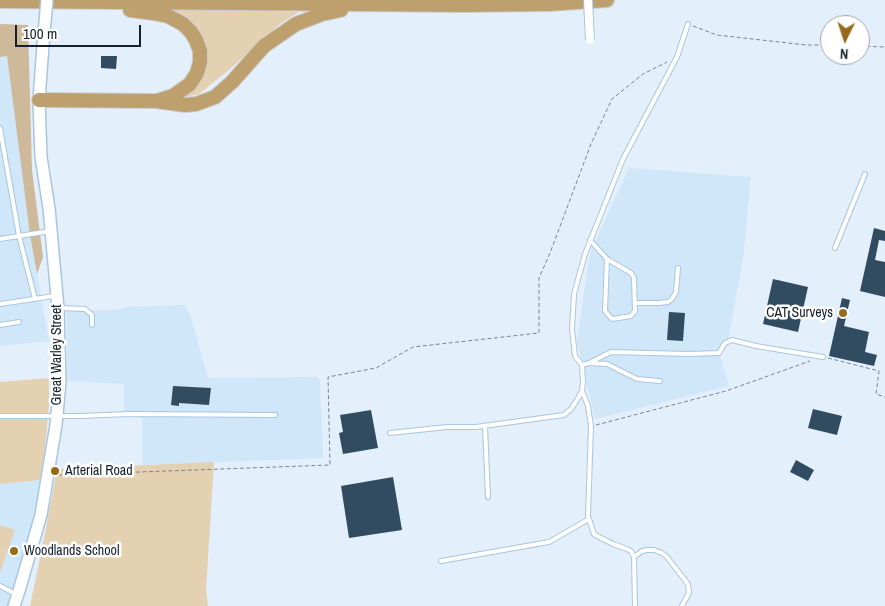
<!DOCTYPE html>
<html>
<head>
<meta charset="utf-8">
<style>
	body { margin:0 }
	#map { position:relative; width:885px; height:606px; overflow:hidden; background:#e3effa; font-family:"Archivo Narrow",sans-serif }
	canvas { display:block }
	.north { position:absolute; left:820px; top:15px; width:50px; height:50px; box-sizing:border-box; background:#fff; border:1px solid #a2a6aa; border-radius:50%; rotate:184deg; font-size:14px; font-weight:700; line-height:20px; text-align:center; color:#16212b }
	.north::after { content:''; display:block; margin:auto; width:18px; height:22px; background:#976c19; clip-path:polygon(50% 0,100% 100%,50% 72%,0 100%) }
	.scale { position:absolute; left:15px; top:25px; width:126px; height:22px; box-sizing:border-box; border:2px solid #16212b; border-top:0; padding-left:6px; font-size:15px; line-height:18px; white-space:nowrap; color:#16212b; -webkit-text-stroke:4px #fff; paint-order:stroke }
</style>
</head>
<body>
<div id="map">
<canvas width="885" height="606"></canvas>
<div class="north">N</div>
<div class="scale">100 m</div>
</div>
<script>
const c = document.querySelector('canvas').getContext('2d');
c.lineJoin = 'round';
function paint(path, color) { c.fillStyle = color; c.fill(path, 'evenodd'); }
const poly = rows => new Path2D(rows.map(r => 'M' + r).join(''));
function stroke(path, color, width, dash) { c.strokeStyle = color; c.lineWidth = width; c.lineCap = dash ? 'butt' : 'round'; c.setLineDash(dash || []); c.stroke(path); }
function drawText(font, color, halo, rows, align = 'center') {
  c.font = font + ' "Archivo Narrow",sans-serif'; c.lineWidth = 5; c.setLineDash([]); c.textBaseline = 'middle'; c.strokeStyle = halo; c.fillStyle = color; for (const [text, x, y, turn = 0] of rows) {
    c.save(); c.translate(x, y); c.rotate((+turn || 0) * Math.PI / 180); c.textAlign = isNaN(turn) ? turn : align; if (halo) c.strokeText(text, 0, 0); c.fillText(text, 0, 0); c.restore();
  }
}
paint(poly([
	[7,56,30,235,49,341,0,346,0,57],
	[629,168,751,177,743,258,727,347,719,353,729,386,595,419,577,341,590,252],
	[185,305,190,314,208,378,317,377,320,382,323,458,143,465,142,416,122,417,124,409,124,384,67,381,67,310,116,310,126,307],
	[40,480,32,536,23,566,8,606,0,606,0,484]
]), '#d0e6f9');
paint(poly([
	[168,7,299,12,280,24,230,69,199,94,180,98,196,86,204,74,207,50,194,24],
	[49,378,49,405,45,448,40,480,0,484,0,382],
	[214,462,206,590,208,606,30,606,45,533,57,469],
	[0,525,15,530,0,572]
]), '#e4d1b2');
paint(poly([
	[0,24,28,25,32,170,43,257,37,274,30,235,7,56,0,57]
]), '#ceba9a');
paint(poly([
	[101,56,117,56,116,69,101,68],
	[874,228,885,231,885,241,879,240,875,260,885,262,885,297,860,291],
	[773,279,808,287,798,332,763,324],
	[842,298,850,300,844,326,869,332,865,352,877,355,874,366,829,356],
	[669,312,685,313,683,341,667,340],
	[173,386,211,388,209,405,179,403,179,406,171,405],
	[813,409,842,416,837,435,808,428],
	[371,410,378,448,343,454,339,433,343,432,340,415],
	[796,460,814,470,808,481,790,472],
	[393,477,402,530,349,538,341,486]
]), '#314c61');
const service = poly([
	[0,128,19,236,35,299],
	[0,239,50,231],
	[590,240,607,259,631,273,634,278,635,311,631,316,612,319,605,311,607,259],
	[835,248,865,174],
	[635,303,659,303,668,302,672,299,676,292,678,268],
	[0,304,54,296],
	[61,308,85,309,92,315,92,325],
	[0,325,19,322],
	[591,362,611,352,688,354,719,353,725,343,732,340,756,346,823,357],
	[660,381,637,379,607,364,589,363,582,365,575,356,572,329,574,294,585,254,623,159,677,57,688,24],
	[582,391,588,406,591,426,588,516,594,534,599,537,613,544,627,549,631,551,634,557,635,606],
	[0,416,81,416,129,414,275,415],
	[485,426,488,497],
	[390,433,447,427,476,427,564,415,571,409,577,400,582,391,583,382,582,365],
	[634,557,642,551,647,550,654,550,662,553,667,557,688,584,689,593,682,606],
	[441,561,549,542,589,519],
	[0,586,16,594]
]);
const secondary = poly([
	[14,606,19,591,41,515,56,425,60,382,58,308,49,208,41,157,40,129,39,100,43,45]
]);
const trunk = poly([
	[0,1,465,5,549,4,607,0],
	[130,10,153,13,168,16,183,24,191,32,196,40,200,51,200,62,197,73,190,84,173,96,157,101],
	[39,100,156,101,185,105,196,104,215,97,232,82,264,46,296,24,322,14,341,10]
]);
stroke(service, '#a8c6e0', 6);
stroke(secondary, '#a8c6e0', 14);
stroke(trunk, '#ccced0', 16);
stroke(poly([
	[693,26,717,35,806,45,830,45],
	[860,46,885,47],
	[828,358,879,371,876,394,885,397],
	[596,425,726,391,810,361],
	[58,475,330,465,328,377,376,368,413,347,539,333,539,278,550,253,591,144,612,99,643,74,667,62]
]), '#79848f', 1, [4, 2.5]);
stroke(service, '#fff', 4);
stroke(secondary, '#fff', 11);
stroke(trunk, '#bea06e', 14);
const minorBridge = poly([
	[588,0,590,40]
]);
const secondaryBridge = poly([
	[43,45,47,0]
]);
stroke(minorBridge, '#a8c6e0', 10, []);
stroke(secondaryBridge, '#a8c6e0', 14, []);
stroke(minorBridge, '#fff', 8);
stroke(secondaryBridge, '#fff', 11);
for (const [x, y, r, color] of [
	[843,313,5,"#976c19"],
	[55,471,5,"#976c19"],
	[14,551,5,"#976c19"]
]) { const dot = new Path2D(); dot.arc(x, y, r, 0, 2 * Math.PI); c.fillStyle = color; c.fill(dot); stroke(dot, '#fff', 2); }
drawText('14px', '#16212b', '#fff', [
	["CAT Surveys",833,313,"right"],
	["Arterial Road",65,471],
	["Woodlands School",24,551]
], 'left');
drawText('14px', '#16212b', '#fff', [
	["Great Warley Street",57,355,-90]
]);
</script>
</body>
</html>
